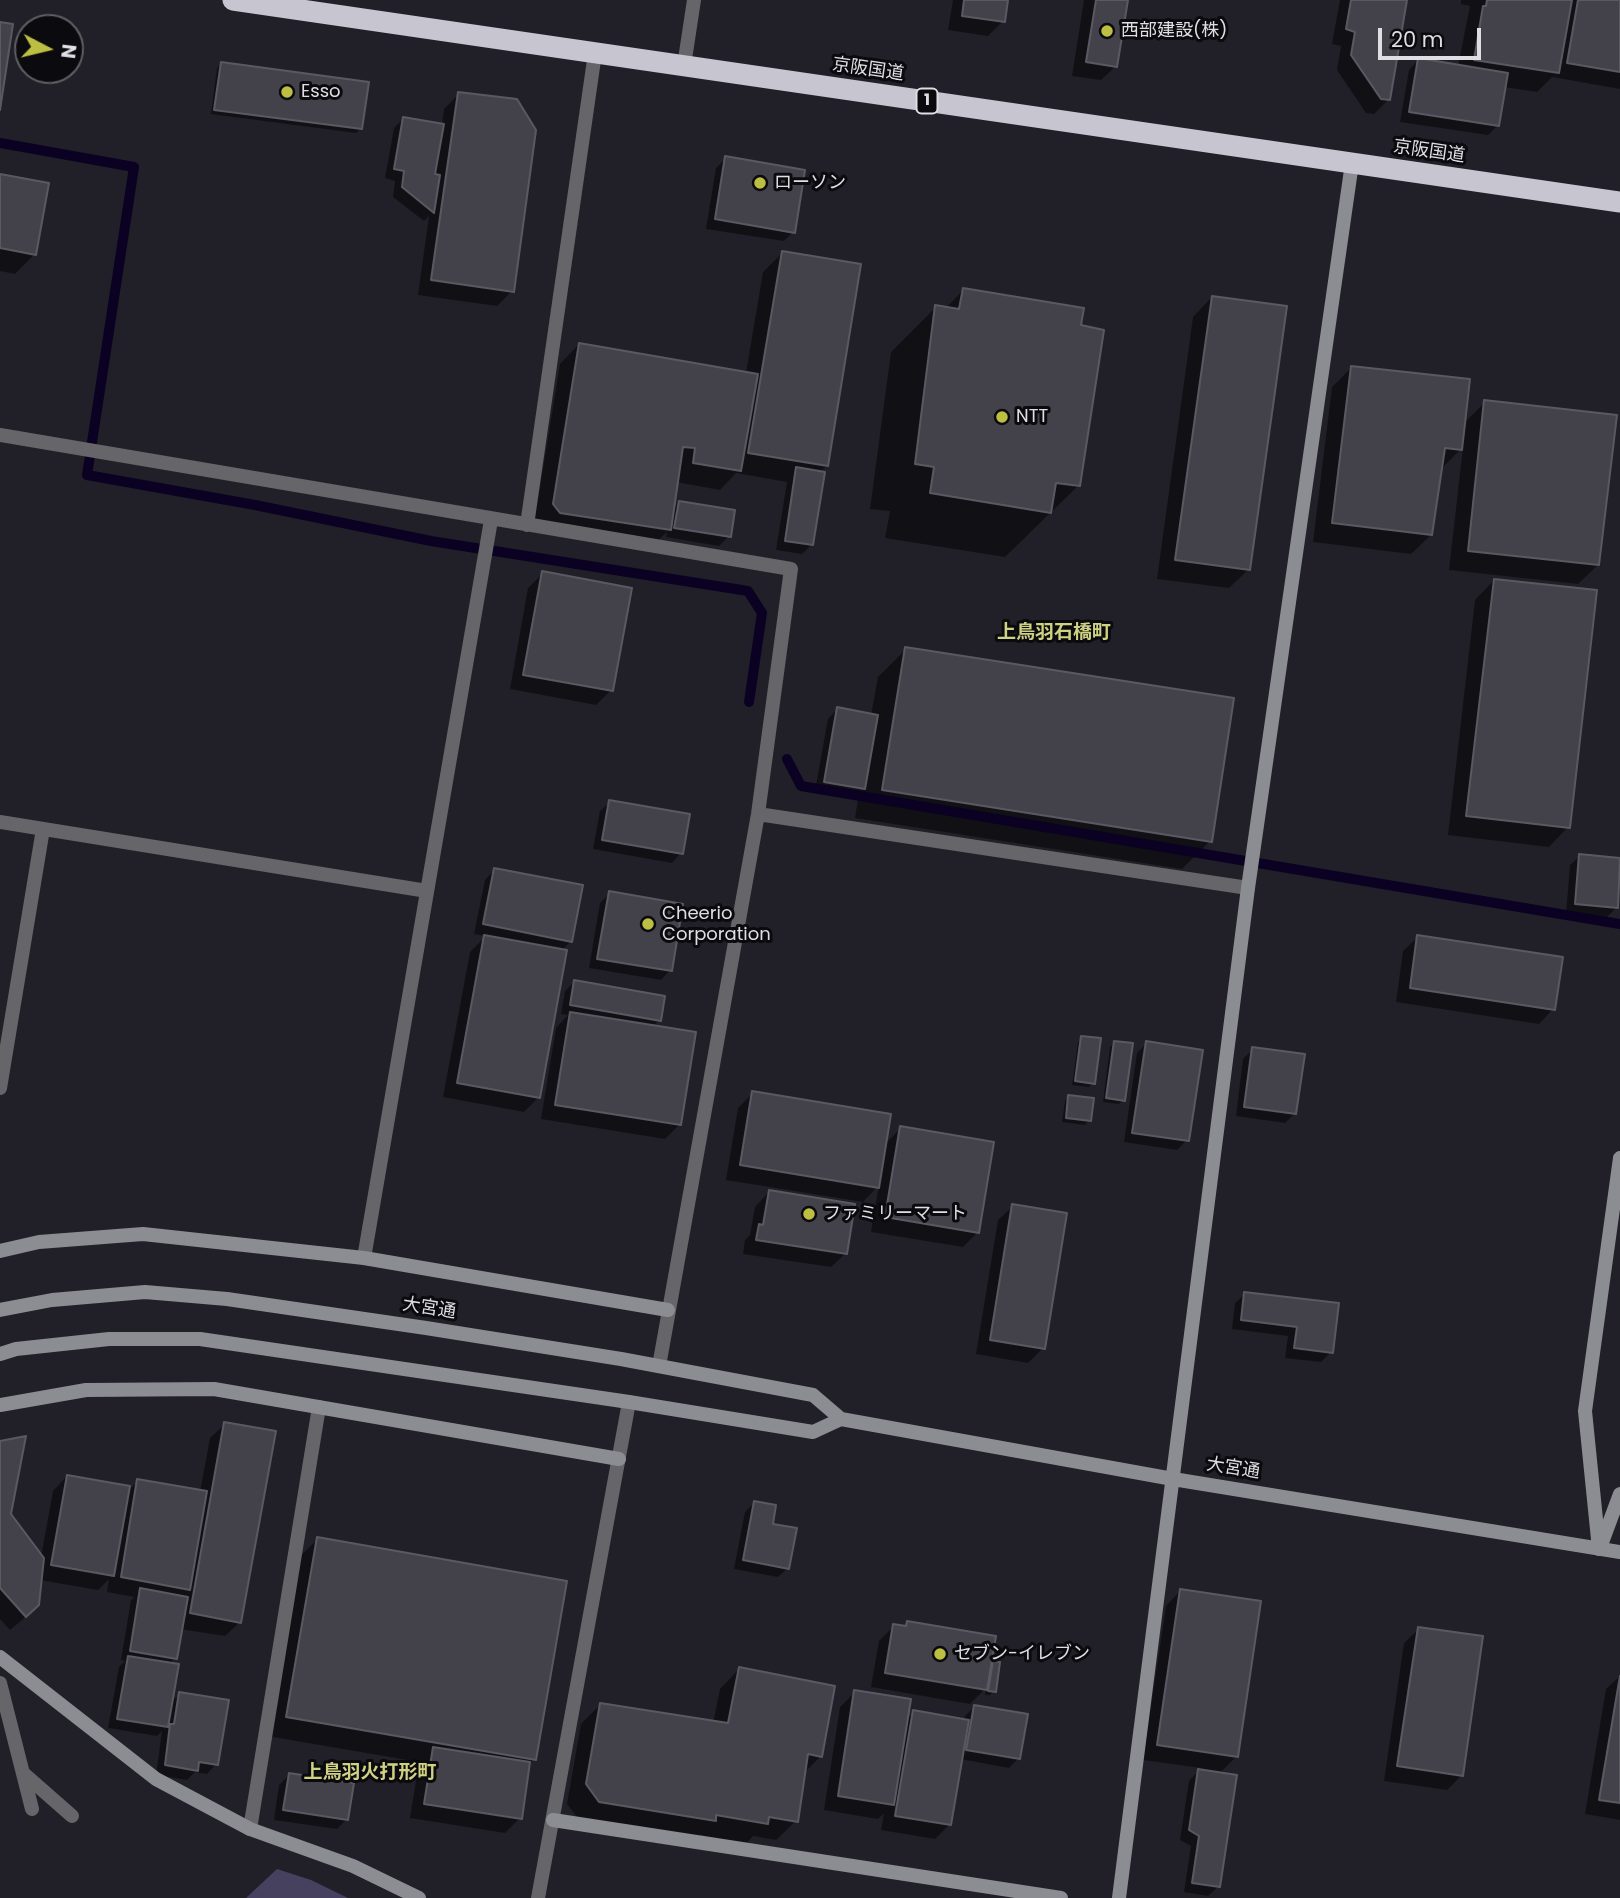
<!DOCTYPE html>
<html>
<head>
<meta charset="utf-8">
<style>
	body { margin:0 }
	#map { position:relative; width:1620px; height:1898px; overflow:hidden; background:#212028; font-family:Poppins,sans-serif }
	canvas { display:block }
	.north { position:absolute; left:14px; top:14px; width:70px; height:70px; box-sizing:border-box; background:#0b0a0e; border:2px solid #5f5f63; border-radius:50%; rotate:97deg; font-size:19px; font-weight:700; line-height:28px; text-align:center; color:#dedee3 }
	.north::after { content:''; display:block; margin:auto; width:24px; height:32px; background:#bdbf43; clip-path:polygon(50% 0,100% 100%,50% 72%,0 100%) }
	.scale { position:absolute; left:1378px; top:28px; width:103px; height:32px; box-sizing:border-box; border:4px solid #dedee3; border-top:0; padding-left:9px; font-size:21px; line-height:24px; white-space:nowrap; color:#dedee3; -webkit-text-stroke:5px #0b0a0e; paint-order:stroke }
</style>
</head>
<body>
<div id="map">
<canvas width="1620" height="1898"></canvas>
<div class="north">N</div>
<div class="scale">20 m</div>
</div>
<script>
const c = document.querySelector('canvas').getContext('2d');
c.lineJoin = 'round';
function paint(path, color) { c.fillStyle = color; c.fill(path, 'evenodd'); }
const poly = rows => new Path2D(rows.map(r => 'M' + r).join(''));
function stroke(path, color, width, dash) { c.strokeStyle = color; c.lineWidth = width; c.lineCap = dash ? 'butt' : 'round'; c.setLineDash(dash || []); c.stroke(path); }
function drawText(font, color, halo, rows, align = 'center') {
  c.font = font + ' Poppins,"Noto Sans JP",sans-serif'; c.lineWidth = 6; c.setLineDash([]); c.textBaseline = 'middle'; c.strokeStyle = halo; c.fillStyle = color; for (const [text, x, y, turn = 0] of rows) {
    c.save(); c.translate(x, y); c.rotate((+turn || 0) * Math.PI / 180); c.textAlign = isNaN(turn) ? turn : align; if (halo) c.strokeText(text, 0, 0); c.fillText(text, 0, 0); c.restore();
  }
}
paint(poly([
	[277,1869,311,1880,348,1898,246,1898]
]), '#45415f');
paint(poly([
	[953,0,1006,0,1003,21,988,36,948,30],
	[1084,0,1126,0,1116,66,1101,80,1072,76],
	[1340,0,1406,0,1389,99,1374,114,1366,113,1337,70,1341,46,1332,44],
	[1461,0,1620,0,1620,89,1552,77,1537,92,1504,87,1498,125,1488,135,1400,122,1409,70,1418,60,1458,66,1470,6,1461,4],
	[221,64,360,129,356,133,211,114,217,68],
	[459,94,512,291,497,306,418,295,429,216,424,221,393,197,395,181,385,178,394,128,403,119,442,125,444,109],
	[726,158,793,232,784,241,706,229,716,168],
	[0,176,35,254,15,274,0,271],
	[782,253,827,466,819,473,812,544,802,554,776,550,787,482,736,473,720,490,676,482,672,511,679,503,729,536,719,546,666,537,667,532,649,549,534,524,560,364,579,344,746,373,763,272],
	[963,290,1079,326,1079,485,1005,557,885,538,890,511,870,509,891,352,936,307,945,309],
	[1212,297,1249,569,1229,588,1157,579,1193,317],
	[1352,367,1463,424,1485,402,1598,565,1578,584,1449,570,1463,447,1440,470,1431,535,1411,554,1313,542,1332,387],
	[543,573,611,690,596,705,510,689,528,588],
	[1494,580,1568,827,1549,847,1448,835,1475,600],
	[906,649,1210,841,1182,869,855,818,859,793,854,798,815,791,828,719,837,709,871,715,878,677],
	[610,802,681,853,672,863,593,849,600,811],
	[1580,856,1620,860,1617,907,1607,917,1566,913,1570,865],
	[494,870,571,941,561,951,539,1097,524,1112,443,1097,470,952,486,936,474,934,485,880],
	[610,893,670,970,661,980,589,968,600,903],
	[1418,937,1553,1009,1539,1024,1396,1002,1403,951],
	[574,982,659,1020,653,1027,680,1124,665,1139,541,1119,556,1028,568,1015,561,1014,565,991],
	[1082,1038,1093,1083,1089,1087,1072,1085,1078,1042],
	[1114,1043,1124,1100,1119,1104,1103,1102,1110,1047],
	[1147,1043,1187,1140,1177,1150,1124,1142,1137,1053],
	[1253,1049,1294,1114,1285,1123,1236,1116,1243,1059],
	[753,1093,884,1145,901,1128,978,1232,963,1247,871,1232,879,1185,863,1202,726,1180,738,1108],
	[1069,1096,1089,1120,1085,1125,1062,1122,1065,1101],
	[769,1192,846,1253,831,1267,743,1254,745,1240,750,1235,755,1207],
	[1013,1206,1043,1348,1028,1363,976,1354,998,1220],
	[1245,1294,1337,1305,1331,1352,1321,1362,1285,1358,1288,1336,1232,1329,1235,1303],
	[225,1424,240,1622,225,1636,180,1629,175,1658,169,1664,170,1703,180,1694,216,1764,207,1774,195,1772,187,1780,156,1775,162,1731,157,1736,108,1728,119,1667,125,1661,121,1660,131,1600,134,1597,107,1592,109,1579,98,1590,40,1580,37,1605,22,1620,10,1630,0,1619,0,1443,9,1515,41,1557,53,1491,67,1476,128,1491,138,1481,200,1492,210,1438],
	[755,1502,771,1525,788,1568,778,1577,734,1569,745,1512],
	[318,1539,534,1759,528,1765,520,1818,505,1833,410,1818,419,1762,267,1736,298,1558],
	[1180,1591,1236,1757,1219,1774,1218,1887,1208,1896,1184,1892,1191,1846,1180,1840,1189,1781,1201,1768,1143,1760,1166,1606],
	[907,1623,989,1667,993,1662,994,1691,990,1695,985,1695,986,1688,970,1704,871,1687,879,1641,894,1626,903,1627],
	[1419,1629,1462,1775,1447,1790,1384,1781,1404,1643],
	[739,1669,821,1756,803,1774,796,1821,776,1840,753,1836,747,1843,700,1835,694,1840,580,1821,567,1804,581,1724,600,1705,713,1723,720,1689],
	[1620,1676,1620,1820,1585,1814,1606,1689],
	[855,1692,907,1719,914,1712,964,1721,965,1716,974,1707,1019,1758,1009,1768,960,1759,949,1825,935,1839,881,1830,884,1813,878,1819,824,1810,840,1707],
	[289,1775,346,1820,337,1829,274,1820,279,1785]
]), '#0007');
stroke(poly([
	[0,143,134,167,87,475,255,505,431,541,748,591,762,613,749,702],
	[787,759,801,786,1620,924]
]), '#0b0223', 10);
const building = poly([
	[964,0,1008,0,1005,22,962,16,964,0],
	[1096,0,1128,0,1117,67,1086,62,1096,0],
	[1351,0,1407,0,1390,100,1381,99,1351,55,1355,32,1346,29,1351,0],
	[1487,0,1572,0,1559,73,1474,60,1483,6,1486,6,1487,0],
	[1578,0,1620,0,1620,72,1567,63,1578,0],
	[0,22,13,24,0,110,0,22],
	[1418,58,1508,73,1499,126,1409,112,1418,58],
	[221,62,369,82,362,129,214,110,221,62],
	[458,92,517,99,536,130,514,292,431,280,458,92],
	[403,117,444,124,435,174,440,175,434,213,402,187,404,171,394,169,403,117],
	[725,156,805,170,795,233,715,219,725,156],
	[0,174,49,183,36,255,0,248,0,174],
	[782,251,861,264,828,466,748,453,782,251],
	[963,288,1084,308,1081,325,1104,330,1080,486,1056,483,1051,513,930,493,934,467,915,464,935,305,959,309,963,288],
	[1212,296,1287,306,1250,570,1175,560,1212,296],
	[579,343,758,374,741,471,693,463,695,448,683,447,671,530,560,513,553,504,579,343],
	[1351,366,1470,379,1462,450,1445,448,1432,535,1332,523,1351,366],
	[1484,400,1617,415,1599,565,1468,551,1484,400],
	[796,467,825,472,813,545,785,541,796,467],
	[679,501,735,510,731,537,674,528,679,501],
	[542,571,632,588,613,691,523,675,542,571],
	[1494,579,1597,590,1570,828,1466,816,1494,579],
	[905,647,1234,698,1212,842,882,790,905,647],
	[837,707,878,715,865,789,824,782,837,707],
	[609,800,690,814,683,854,602,840,609,800],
	[1579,854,1620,858,1618,908,1575,904,1579,854],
	[494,868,583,885,572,942,483,924,494,868],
	[609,891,683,904,672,971,597,959,609,891],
	[484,935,567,950,540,1098,457,1083,484,935],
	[1417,935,1563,957,1555,1010,1410,988,1417,935],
	[574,980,665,996,661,1021,570,1005,574,980],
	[570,1012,696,1032,681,1125,555,1105,570,1012],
	[1081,1036,1101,1038,1095,1084,1075,1081,1081,1036],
	[1114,1041,1133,1043,1125,1101,1106,1098,1114,1041],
	[1146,1041,1203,1050,1189,1141,1132,1133,1146,1041],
	[1252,1047,1305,1054,1296,1114,1244,1107,1252,1047],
	[752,1091,891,1114,879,1188,740,1165,752,1091],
	[1068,1095,1094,1098,1091,1121,1066,1118,1068,1095],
	[900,1126,994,1142,979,1233,885,1217,900,1126],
	[769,1190,855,1204,847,1254,756,1240,759,1224,763,1225,769,1190],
	[1012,1204,1067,1213,1045,1349,990,1340,1012,1204],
	[1244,1292,1339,1303,1333,1353,1294,1348,1297,1327,1241,1320,1244,1292],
	[224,1422,276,1431,241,1623,190,1613,224,1422],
	[26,1436,11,1514,44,1558,39,1605,26,1617,0,1588,0,1441,26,1436],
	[67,1475,130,1486,114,1576,51,1565,67,1475],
	[137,1479,207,1491,190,1590,121,1577,137,1479],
	[754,1501,776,1505,773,1524,797,1528,789,1569,743,1560,754,1501],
	[317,1537,567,1581,536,1760,286,1717,317,1537],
	[140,1588,188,1597,177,1659,130,1651,140,1588],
	[1180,1589,1261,1601,1238,1757,1157,1745,1180,1589],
	[907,1621,996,1636,987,1690,885,1673,893,1624,906,1626,907,1621],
	[1418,1627,1483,1636,1463,1776,1397,1766,1418,1627],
	[128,1656,179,1664,168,1727,117,1719,128,1656],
	[993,1661,1000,1662,996,1692,988,1691,993,1661],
	[739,1667,835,1686,822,1757,808,1754,798,1822,769,1817,768,1824,716,1815,716,1821,599,1802,586,1784,600,1703,728,1723,739,1667],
	[1620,1676,1620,1803,1599,1800,1620,1676],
	[854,1690,911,1699,894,1805,838,1796,854,1690],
	[179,1692,229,1700,218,1765,199,1762,198,1771,165,1765,170,1724,174,1724,179,1692],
	[974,1705,1028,1714,1020,1759,966,1750,974,1705],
	[913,1710,969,1720,951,1825,895,1816,913,1710],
	[433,1747,530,1762,522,1819,424,1804,433,1747],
	[1198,1769,1237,1775,1220,1887,1192,1883,1199,1836,1189,1830,1198,1769],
	[289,1773,354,1783,348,1820,283,1810,289,1773]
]);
paint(building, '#43424b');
stroke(building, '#5a5962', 2);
stroke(poly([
	[0,1683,32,1809],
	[23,1773,72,1816]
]), '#666569', 14);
stroke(poly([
	[684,66,694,0],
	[0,435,791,569,758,814,659,1366],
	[527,525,595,53],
	[758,814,1248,888],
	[0,822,427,891],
	[0,1088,43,829],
	[364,1258,491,520],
	[250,1829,319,1407],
	[538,1898,629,1402]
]), '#666569', 14);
stroke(poly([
	[0,1251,39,1242,143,1234,364,1258,668,1310],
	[0,1310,52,1300,145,1292,227,1299,426,1328,621,1359,813,1395,841,1419,1173,1479,1620,1552],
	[0,1354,16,1349,109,1339,200,1339,629,1402,813,1432,841,1419],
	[0,1405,86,1390,214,1389,619,1459],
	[1601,1545,1620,1494],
	[1599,1549,1585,1411,1620,1158],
	[0,1657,156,1779,250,1829,353,1866,419,1898],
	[553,1820,1061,1898],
	[1119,1898,1248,888,1352,163]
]), '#8c8c93', 14);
stroke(poly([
	[233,0,1620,202]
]), '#c6c5d0', 21);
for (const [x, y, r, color] of [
	[1107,31,7,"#bdbf43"],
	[287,92,7,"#bdbf43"],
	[760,183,7,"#bdbf43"],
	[1002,417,7,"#bdbf43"],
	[648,924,7,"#bdbf43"],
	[809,1214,7,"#bdbf43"],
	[940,1654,7,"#bdbf43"]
]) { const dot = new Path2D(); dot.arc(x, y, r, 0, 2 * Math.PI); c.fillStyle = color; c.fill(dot); stroke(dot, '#0b0a0e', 2.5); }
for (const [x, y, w] of [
	[927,101,21]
]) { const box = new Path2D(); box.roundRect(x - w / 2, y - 12.5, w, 25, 5); c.fillStyle = '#0b0a0e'; c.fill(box); stroke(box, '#dedee3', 2); }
drawText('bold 16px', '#dedee3', null, [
	["1",927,101]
]);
drawText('18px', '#dedee3', '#0b0a0e', [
	["西部建設(株)",1121,31],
	["Esso",301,92],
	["ローソン",774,183],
	["NTT",1016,417],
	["Cheerio",662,914],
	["Corporation",662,935],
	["ファミリーマート",823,1214],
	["セブン-イレブン",954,1654]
], 'left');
drawText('18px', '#dedee3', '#0b0a0e', [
	["京阪国道",868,70,8],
	["京阪国道",1429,152,8],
	["大宮通",429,1309,9],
	["大宮通",1233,1469,9]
]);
drawText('bold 19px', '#cfd183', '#0b0a0e', [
	["上鳥羽石橋町",1054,633],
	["上鳥羽火打形町",370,1773]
]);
</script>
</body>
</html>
